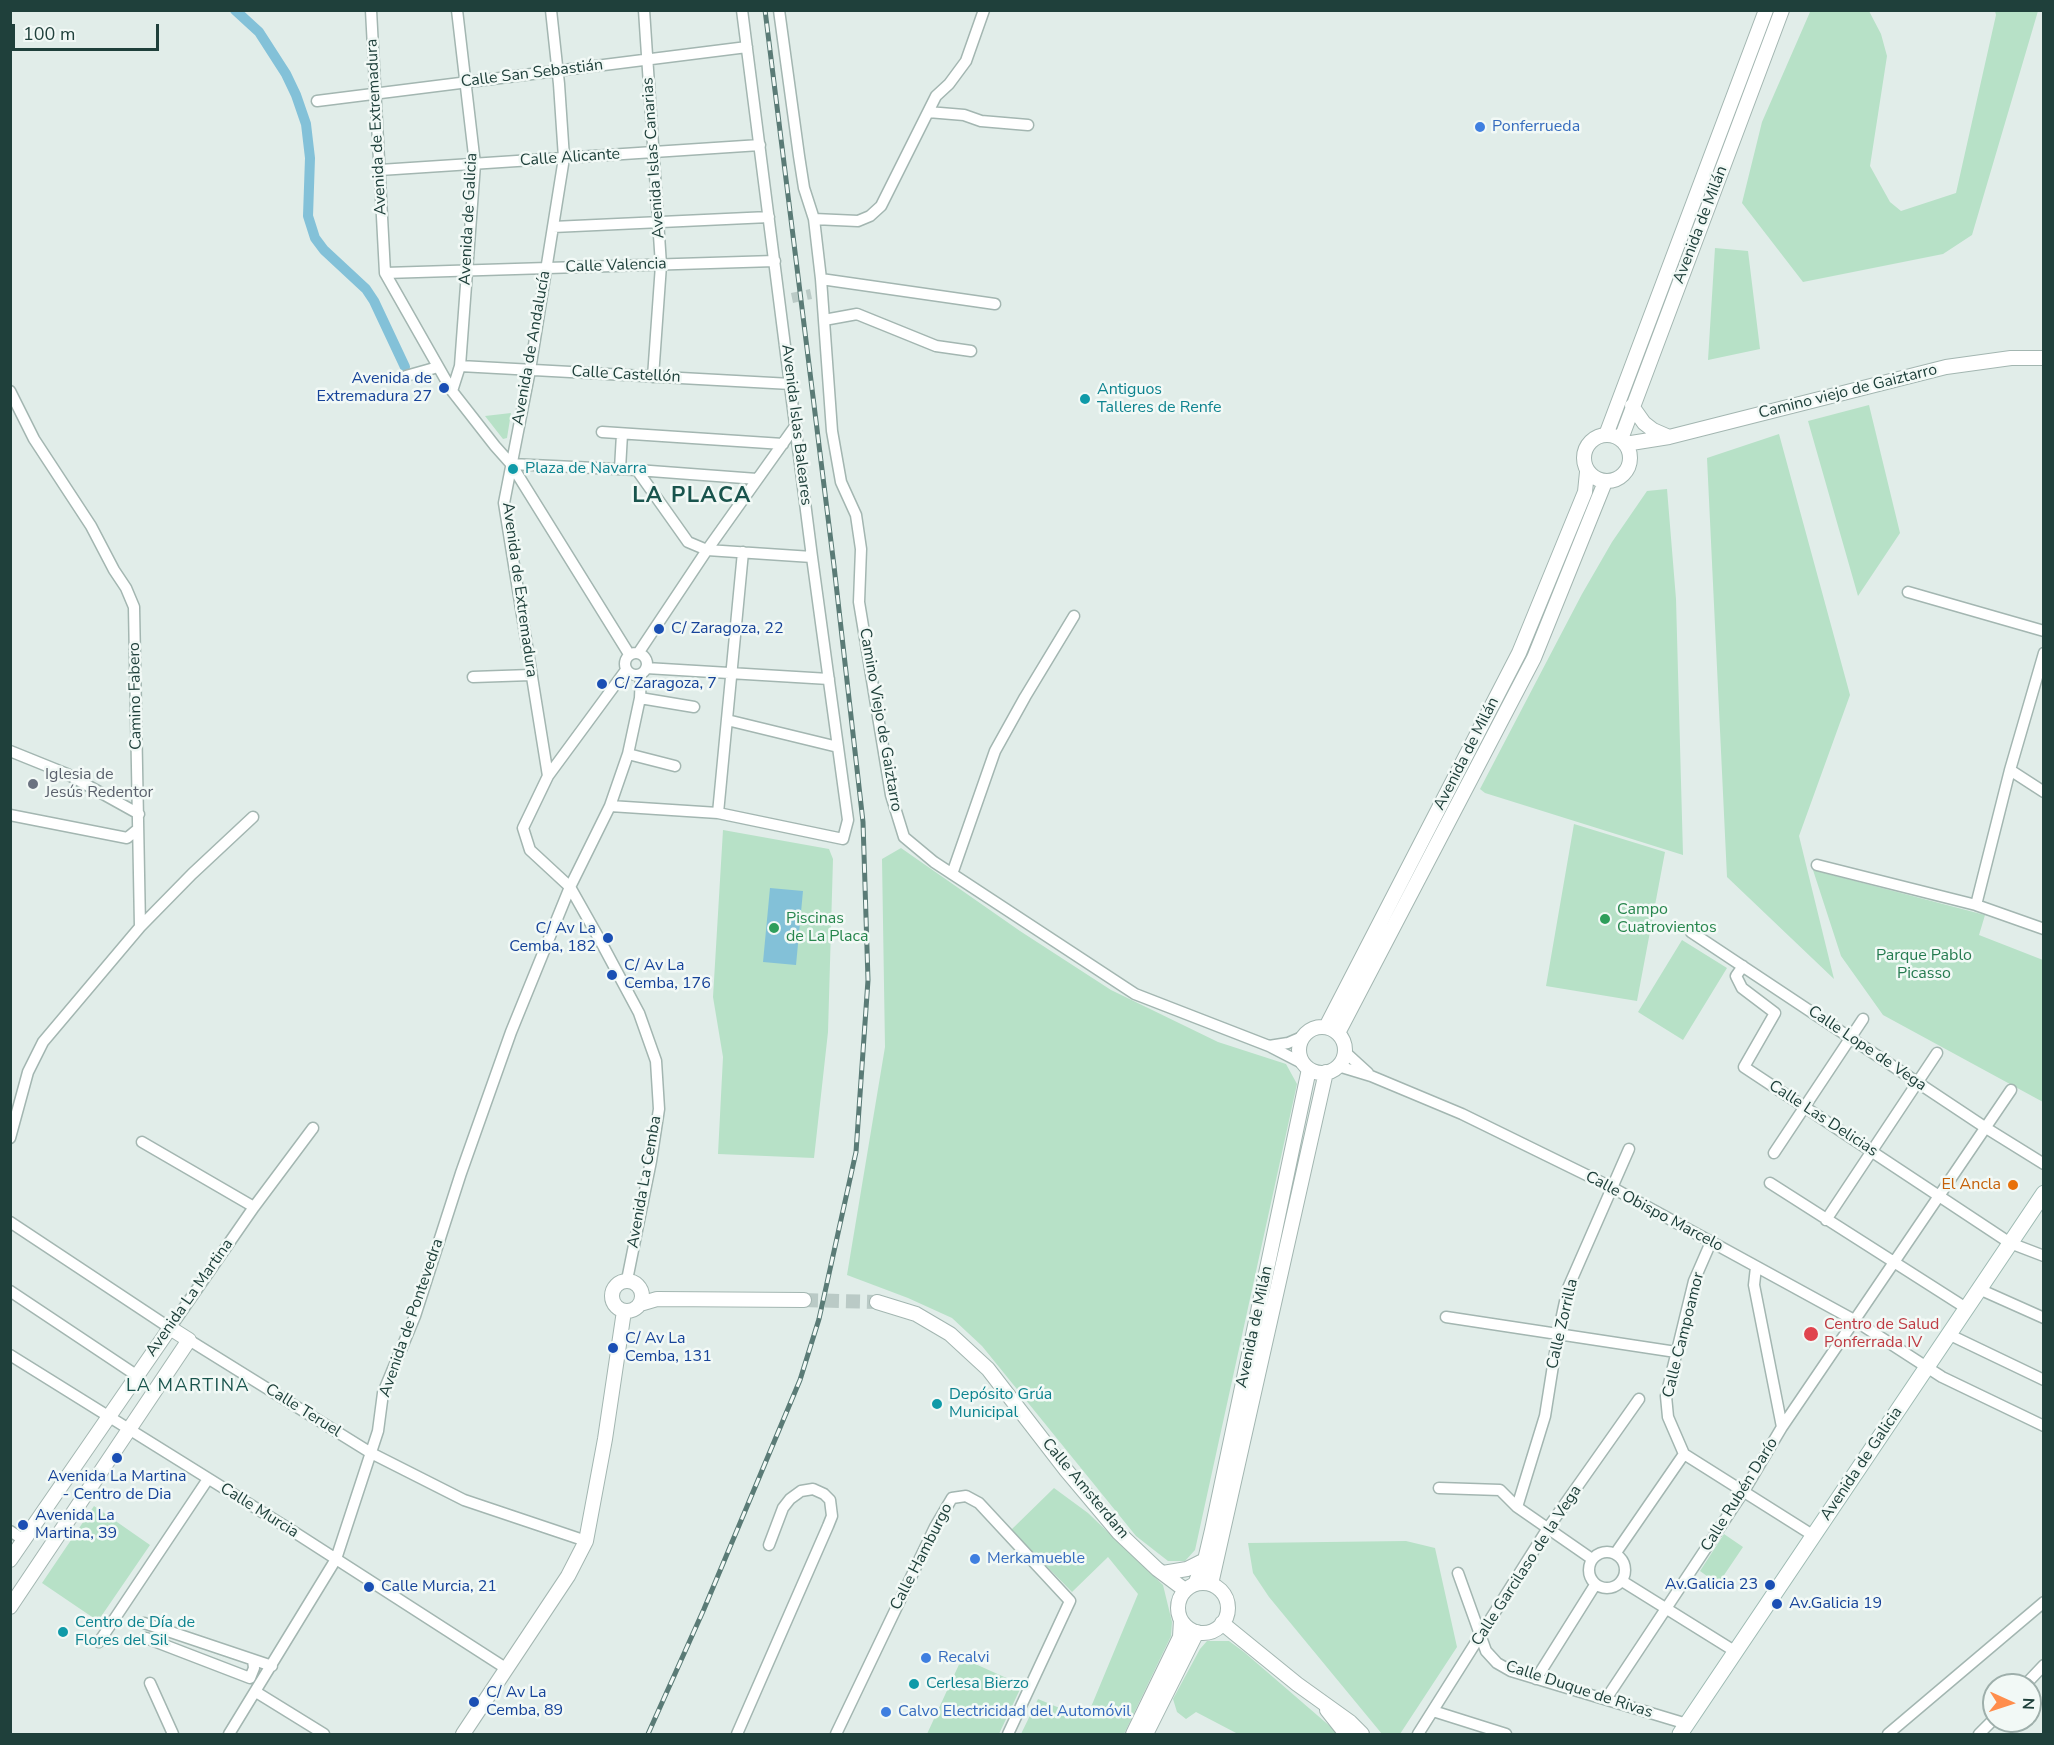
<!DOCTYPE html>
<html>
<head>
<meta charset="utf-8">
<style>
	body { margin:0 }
	#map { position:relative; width:2054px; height:1745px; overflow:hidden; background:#e1ede9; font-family:"Nunito Sans",sans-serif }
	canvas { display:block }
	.frame { position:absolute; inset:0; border:12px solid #1f403b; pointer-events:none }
	.north { position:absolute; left:1982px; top:1673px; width:60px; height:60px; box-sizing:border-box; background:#f2f9f6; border:2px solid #9eafab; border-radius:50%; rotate:93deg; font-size:16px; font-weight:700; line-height:24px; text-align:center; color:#1f403b }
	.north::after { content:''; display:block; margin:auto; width:21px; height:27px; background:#ff8e4d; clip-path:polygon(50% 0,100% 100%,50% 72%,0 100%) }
	.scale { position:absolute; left:12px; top:24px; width:147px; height:27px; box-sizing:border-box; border:3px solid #1f403b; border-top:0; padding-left:8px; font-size:18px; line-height:21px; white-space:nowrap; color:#1f403b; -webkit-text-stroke:4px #f2f9f6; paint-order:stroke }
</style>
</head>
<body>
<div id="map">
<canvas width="2054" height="1745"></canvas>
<div class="frame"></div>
<div class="north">N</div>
<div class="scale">100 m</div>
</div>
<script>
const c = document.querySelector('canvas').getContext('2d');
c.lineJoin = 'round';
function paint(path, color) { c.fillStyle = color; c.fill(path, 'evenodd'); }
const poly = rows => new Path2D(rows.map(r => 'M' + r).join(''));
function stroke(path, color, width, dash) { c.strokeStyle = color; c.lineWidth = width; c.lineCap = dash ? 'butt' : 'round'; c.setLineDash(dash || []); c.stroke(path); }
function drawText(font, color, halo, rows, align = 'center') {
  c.font = font + ' "Nunito Sans",sans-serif'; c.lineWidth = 5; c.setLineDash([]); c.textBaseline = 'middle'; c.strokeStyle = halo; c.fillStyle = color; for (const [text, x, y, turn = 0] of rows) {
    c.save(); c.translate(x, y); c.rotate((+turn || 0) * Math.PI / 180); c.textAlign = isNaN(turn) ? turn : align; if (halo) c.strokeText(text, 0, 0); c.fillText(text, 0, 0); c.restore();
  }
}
paint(poly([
	[1821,10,1869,11,1881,34,1887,56,1870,166,1890,202,1901,211,1956,193,1996,15,1995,11,2038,11,1972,235,1943,254,1803,282,1742,203,1762,122,1810,12],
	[1715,248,1748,251,1760,349,1708,360],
	[1869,405,1900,533,1858,596,1808,421],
	[511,413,507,438,503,439,485,416],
	[1779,434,1850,695,1799,836,1834,979,1727,877,1707,458],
	[1667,489,1676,599,1683,855,1485,793,1480,789,1582,594,1612,542,1647,491],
	[1574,824,1665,852,1637,1001,1546,986],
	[723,830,829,849,833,859,828,1032,814,1158,718,1154,723,1057,713,997],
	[901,848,1020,931,1111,990,1218,1042,1286,1064,1297,1084,1195,1550,1185,1561,1168,1561,1136,1536,982,1346,952,1318,908,1298,847,1275,885,1047,882,859],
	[1813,870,1985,915,1979,935,2043,960,2043,1102,1883,1015,1841,956],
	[1682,940,1727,968,1683,1040,1638,1012],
	[1054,1488,1088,1513,1163,1585,1172,1622,1171,1636,1124,1734,1021,1734,1038,1699,1086,1719,1138,1594,1108,1557,1072,1592,1011,1530],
	[94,1506,150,1545,98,1621,42,1583],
	[1724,1534,1743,1547,1718,1584,1700,1571],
	[1406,1541,1435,1548,1457,1647,1400,1734,1382,1734,1269,1597,1253,1573,1248,1543],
	[1207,1641,1229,1641,1244,1652,1339,1734,1238,1734,1196,1712,1186,1719,1177,1712,1173,1699,1200,1649],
	[962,1658,1022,1685,999,1734,927,1734]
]), '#b7e1c7');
paint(poly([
	[770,888,803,891,796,965,763,962]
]), '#83c1d8');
stroke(poly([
	[235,10,259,32,286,74,296,95,306,124,310,158,308,216,315,238,324,250,366,289,374,301,405,367]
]), '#83c1d8', 10);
stroke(poly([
	[792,298,811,294]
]), '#bacac6', 10, [10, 5]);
stroke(poly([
	[804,1300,877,1302]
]), '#bacac6', 14, [14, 7]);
const minor = poly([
	[371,10,385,273,452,391,495,446,511,464,629,654],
	[644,10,661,265,653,377],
	[779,10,799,156,804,188,814,219,821,279],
	[317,101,747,47],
	[928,112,964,115,981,121,1028,125],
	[380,170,760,145],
	[814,219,858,221,870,216,881,206,936,96,949,84,966,61,984,10],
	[553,227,769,217],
	[385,273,775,261],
	[995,304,821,279,832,431,841,482,856,515,861,549,859,602,891,795,904,837,934,862,1135,994,1269,1046,1302,1063],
	[824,320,857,314,936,346,971,351],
	[460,366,791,384],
	[406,376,438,367],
	[10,391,34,439,91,526,114,570,126,588,134,607,140,927,43,1042,28,1072,10,1138],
	[452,391,460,366,475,164,457,10],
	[602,432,783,444],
	[511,464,637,470,757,479],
	[620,469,622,434],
	[637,470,688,542,707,550,812,557],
	[1908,592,2044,631],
	[639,652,707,550,796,425],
	'625 664a11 11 0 1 1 22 0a11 11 0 1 1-22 0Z',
	[646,668,829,679],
	[626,670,548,776,523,828,530,850,570,887,601,942,639,1013,656,1061,659,1109,651,1161,627,1280],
	[473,677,531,675],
	[640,698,694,707],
	[727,720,838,747],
	[10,751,67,774,139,814],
	[628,754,675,766],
	[2010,770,2044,792],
	[548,776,504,503,530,370,564,158,559,84,551,10],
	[610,806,718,813,843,839,848,820,812,557,742,10],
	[718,813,743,552],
	[10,815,127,838,138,829],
	[1817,865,1976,905,2044,929],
	[952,874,995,751,1025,697,1074,616],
	[1976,905,2010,770,2044,653],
	[140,927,192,874,253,817],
	[1691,932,1986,1128,2044,1164],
	[1743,966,1736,976,1742,988,1775,1013,1744,1067,2010,1243,2044,1256],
	[1269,1046,1288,1043,1302,1037],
	[1345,1052,1368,1073],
	[1338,1066,1371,1076,1462,1114,1611,1187,1854,1320,1942,1377,2044,1426],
	[142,1142,254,1207],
	[1774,1153,1863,1019],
	[1770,1183,1966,1308],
	[1826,1220,1937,1053],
	[10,1222,170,1328,254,1207,313,1128],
	[1711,1242,1694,1281,1666,1396,1668,1417,1684,1454,1814,1536],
	[1756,1267,1754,1285,1782,1427],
	[1979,1289,2044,1318],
	[10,1291,136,1375],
	[1446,1317,1676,1352],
	[1948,1334,2044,1380],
	[189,1340,371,1453,464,1500,586,1541],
	[10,1355,291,1530,507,1669],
	[1439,1488,1500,1490,1517,1507,1592,1559],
	[1517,1507,1545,1416,1558,1334,1568,1288,1629,1149],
	[10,1531,24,1540],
	'1589 1570a18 18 0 1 1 36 0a18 18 0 1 1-36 0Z',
	[1615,1554,1684,1454],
	[1458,1573,1486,1651,1497,1663,1511,1671,1687,1724],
	[1622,1581,1736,1652],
	[144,1623,272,1666],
	[146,1638,250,1678,254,1668,253,1660],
	[99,1642,208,1479],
	[1536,1679,1595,1585],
	[150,1683,173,1734],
	[2025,1685,2044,1665],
	[256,1692,324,1734],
	[1606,1699,1744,1491,1782,1427,2011,1090],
	[1433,1711,1506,1734],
	[229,1734,336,1559,378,1431,383,1393,415,1316,461,1173,511,1032,570,887,610,806,628,754,640,698,641,674],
	[737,1734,828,1526,832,1516,830,1500,824,1494,813,1489,801,1491,790,1499,783,1508,769,1545],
	[836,1734,935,1527,952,1498,966,1496,979,1503,1070,1601,1008,1734],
	[1418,1734,1548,1528,1639,1399],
	[1888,1734,2044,1602],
	[1979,1734,1994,1719]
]);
const tertiary = poly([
	[1632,406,1644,423,1653,430,1669,437],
	'1584 458a23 23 0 1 1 46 0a23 23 0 1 1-46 0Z',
	[1606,435,1766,10],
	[1621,439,1782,10],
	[1625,444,1669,437,1946,367,2011,358,2044,358],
	[1326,1027,1519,653,1585,492,1587,472],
	'1299 1050a23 23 0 1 1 46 0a23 23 0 1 1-46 0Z',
	[1338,1033,1534,658,1605,482],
	'612 1296a15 15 0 1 1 30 0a15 15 0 1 1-30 0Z',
	[877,1302,916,1314,950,1334,988,1369,1066,1470,1119,1533,1157,1569,1185,1590],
	[640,1304,657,1299,804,1300],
	[10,1560,170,1328,189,1340,10,1607],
	[1163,1573,1187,1569,1205,1560],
	'1178 1608a25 25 0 1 1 50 0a25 25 0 1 1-50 0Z',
	[1195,1584,1205,1560,1212,1530,1309,1069],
	[1211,1584,1326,1072],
	[1222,1623,1297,1684,1350,1722,1362,1734],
	[1327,1710,1346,1734],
	[463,1734,568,1576,586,1541,605,1439,624,1311],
	[1133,1734,1180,1637,1181,1620],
	[1146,1734,1197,1632]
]);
const secondary = poly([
	[1680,1734,2044,1193]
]);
stroke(minor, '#a3b6b1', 13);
stroke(tertiary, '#a3b6b1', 16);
stroke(secondary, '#9ebab3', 17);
stroke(minor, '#fff', 10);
stroke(tertiary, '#fff', 14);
stroke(secondary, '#fff', 15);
const rail = poly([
	[648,1734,704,1609,800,1380,819,1319,856,1152,868,980,863,822,834,566,765,10]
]);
stroke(rail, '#5a7b76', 5);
stroke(rail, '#f2f9f6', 3, [9]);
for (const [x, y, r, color] of [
	[1480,127,6,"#3f7fe0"],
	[444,388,6,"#1a4fb4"],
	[1085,399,6,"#0f9aa8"],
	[513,469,6,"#0f9aa8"],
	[659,629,6,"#1a4fb4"],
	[602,684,6,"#1a4fb4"],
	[33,784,6,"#6b7280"],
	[1605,919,6,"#2e9e5b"],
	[774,928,6,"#2e9e5b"],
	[608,938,6,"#1a4fb4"],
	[612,975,6,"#1a4fb4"],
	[2013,1185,6,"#e8710a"],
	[1811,1334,8,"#e0444e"],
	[613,1348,6,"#1a4fb4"],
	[937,1404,6,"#0f9aa8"],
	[117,1458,6,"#1a4fb4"],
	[23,1525,6,"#1a4fb4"],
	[975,1559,6,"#3f7fe0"],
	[1770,1585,6,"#1a4fb4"],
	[369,1587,6,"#1a4fb4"],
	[1777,1604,6,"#1a4fb4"],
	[63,1632,6,"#0f9aa8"],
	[926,1658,6,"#3f7fe0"],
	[914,1684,6,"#0f9aa8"],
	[474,1702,6,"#1a4fb4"],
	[886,1712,6,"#3f7fe0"]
]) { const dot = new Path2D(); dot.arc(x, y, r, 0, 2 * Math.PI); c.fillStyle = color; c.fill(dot); stroke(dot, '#f2f9f6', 2); }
drawText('16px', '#1f403b', '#f2f9f6', [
	["Calle San Sebastián",532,74,-7],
	["Avenida de Extremadura",377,127,-93],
	["Calle Alicante",570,158,-4],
	["Avenida Islas Canarias",654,158,-94],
	["Avenida de Galicia",469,219,-87],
	["Avenida de Milán",1701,225,-69],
	["Calle Valencia",616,266,-2],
	["Avenida de Andalucía",532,348,-80],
	["Calle Castellón",626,375,3],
	["Camino viejo de Gaiztarro",1848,392,-14],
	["Avenida Islas Baleares",796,425,83],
	["Avenida de Extremadura",519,590,82],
	["Camino Fabero",136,696,-91],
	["Camino Viejo de Gaiztarro",880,720,80],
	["Avenida de Milán",1467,754,-63],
	["Calle Lope de Vega",1867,1049,34],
	["Calle Las Delicias",1823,1119,33],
	["Avenida La Cemba",645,1182,-80],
	["Calle Obispo Marcelo",1654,1212,28],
	["Avenida La Martina",190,1298,-55],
	["Avenida de Pontevedra",412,1318,-71],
	["Calle Zorrilla",1563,1324,-77],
	["Avenida de Milán",1255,1327,-78],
	["Calle Campoamor",1684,1335,-76],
	["Calle Teruel",303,1411,32],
	["Avenida de Galicia",1862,1464,-56],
	["Calle Amsterdam",1085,1489,50],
	["Calle Rubén Darío",1740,1495,-58],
	["Calle Murcia",259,1511,32],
	["Calle Hamburgo",922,1557,-63],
	["Calle Garcilaso de la Vega",1527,1566,-57],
	["Calle Duque de Rivas",1579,1690,18]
]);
drawText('16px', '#366cbe', '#f2f9f6', [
	["Ponferrueda",1492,127],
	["Merkamueble",987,1559],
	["Recalvi",938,1658],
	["Calvo Electricidad del Automóvil",898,1712]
], 'left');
drawText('16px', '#164399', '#f2f9f6', [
	["Avenida de",432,379,"right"],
	["Extremadura 27",432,397,"right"],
	["C/ Zaragoza, 22",671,629],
	["C/ Zaragoza, 7",614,684],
	["C/ Av La",596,929,"right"],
	["Cemba, 182",596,947,"right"],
	["C/ Av La",624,966],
	["Cemba, 176",624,984],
	["C/ Av La",625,1339],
	["Cemba, 131",625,1357],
	["Avenida La Martina",117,1477,"center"],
	["- Centro de Dia",117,1495,"center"],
	["Avenida La",35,1516],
	["Martina, 39",35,1534],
	["Av.Galicia 23",1758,1585,"right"],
	["Calle Murcia, 21",381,1587],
	["Av.Galicia 19",1789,1604],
	["C/ Av La",486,1693],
	["Cemba, 89",486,1711]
], 'left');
drawText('16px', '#0d838f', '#f2f9f6', [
	["Antiguos",1097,390],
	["Talleres de Renfe",1097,408],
	["Plaza de Navarra",525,469],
	["Depósito Grúa",949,1395],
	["Municipal",949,1413],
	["Centro de Día de",75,1623],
	["Flores del Sil",75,1641],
	["Cerlesa Bierzo",926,1684]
], 'left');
drawText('16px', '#5b616d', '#f2f9f6', [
	["Iglesia de",45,775],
	["Jesús Redentor",45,793]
], 'left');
drawText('16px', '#27864d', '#f2f9f6', [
	["Campo",1617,910],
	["Cuatrovientos",1617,928],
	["Piscinas",786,919],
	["de La Placa",786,937]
], 'left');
drawText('16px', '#257b50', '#f2f9f6', [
	["Parque Pablo",1924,956],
	["Picasso",1924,974]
]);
drawText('16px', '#c56008', '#f2f9f6', [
	["El Ancla",2001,1185]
], 'right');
drawText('16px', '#be3a42', '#f2f9f6', [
	["Centro de Salud",1824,1325],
	["Ponferrada IV",1824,1343]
], 'left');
c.letterSpacing = '1.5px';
drawText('18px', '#19544d', '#f2f9f6', [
	["LA MARTINA",188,1387]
]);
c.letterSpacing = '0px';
c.letterSpacing = '1.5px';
drawText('bold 22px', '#19544d', '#f2f9f6', [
	["LA PLACA",692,497]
]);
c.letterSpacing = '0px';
</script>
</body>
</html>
